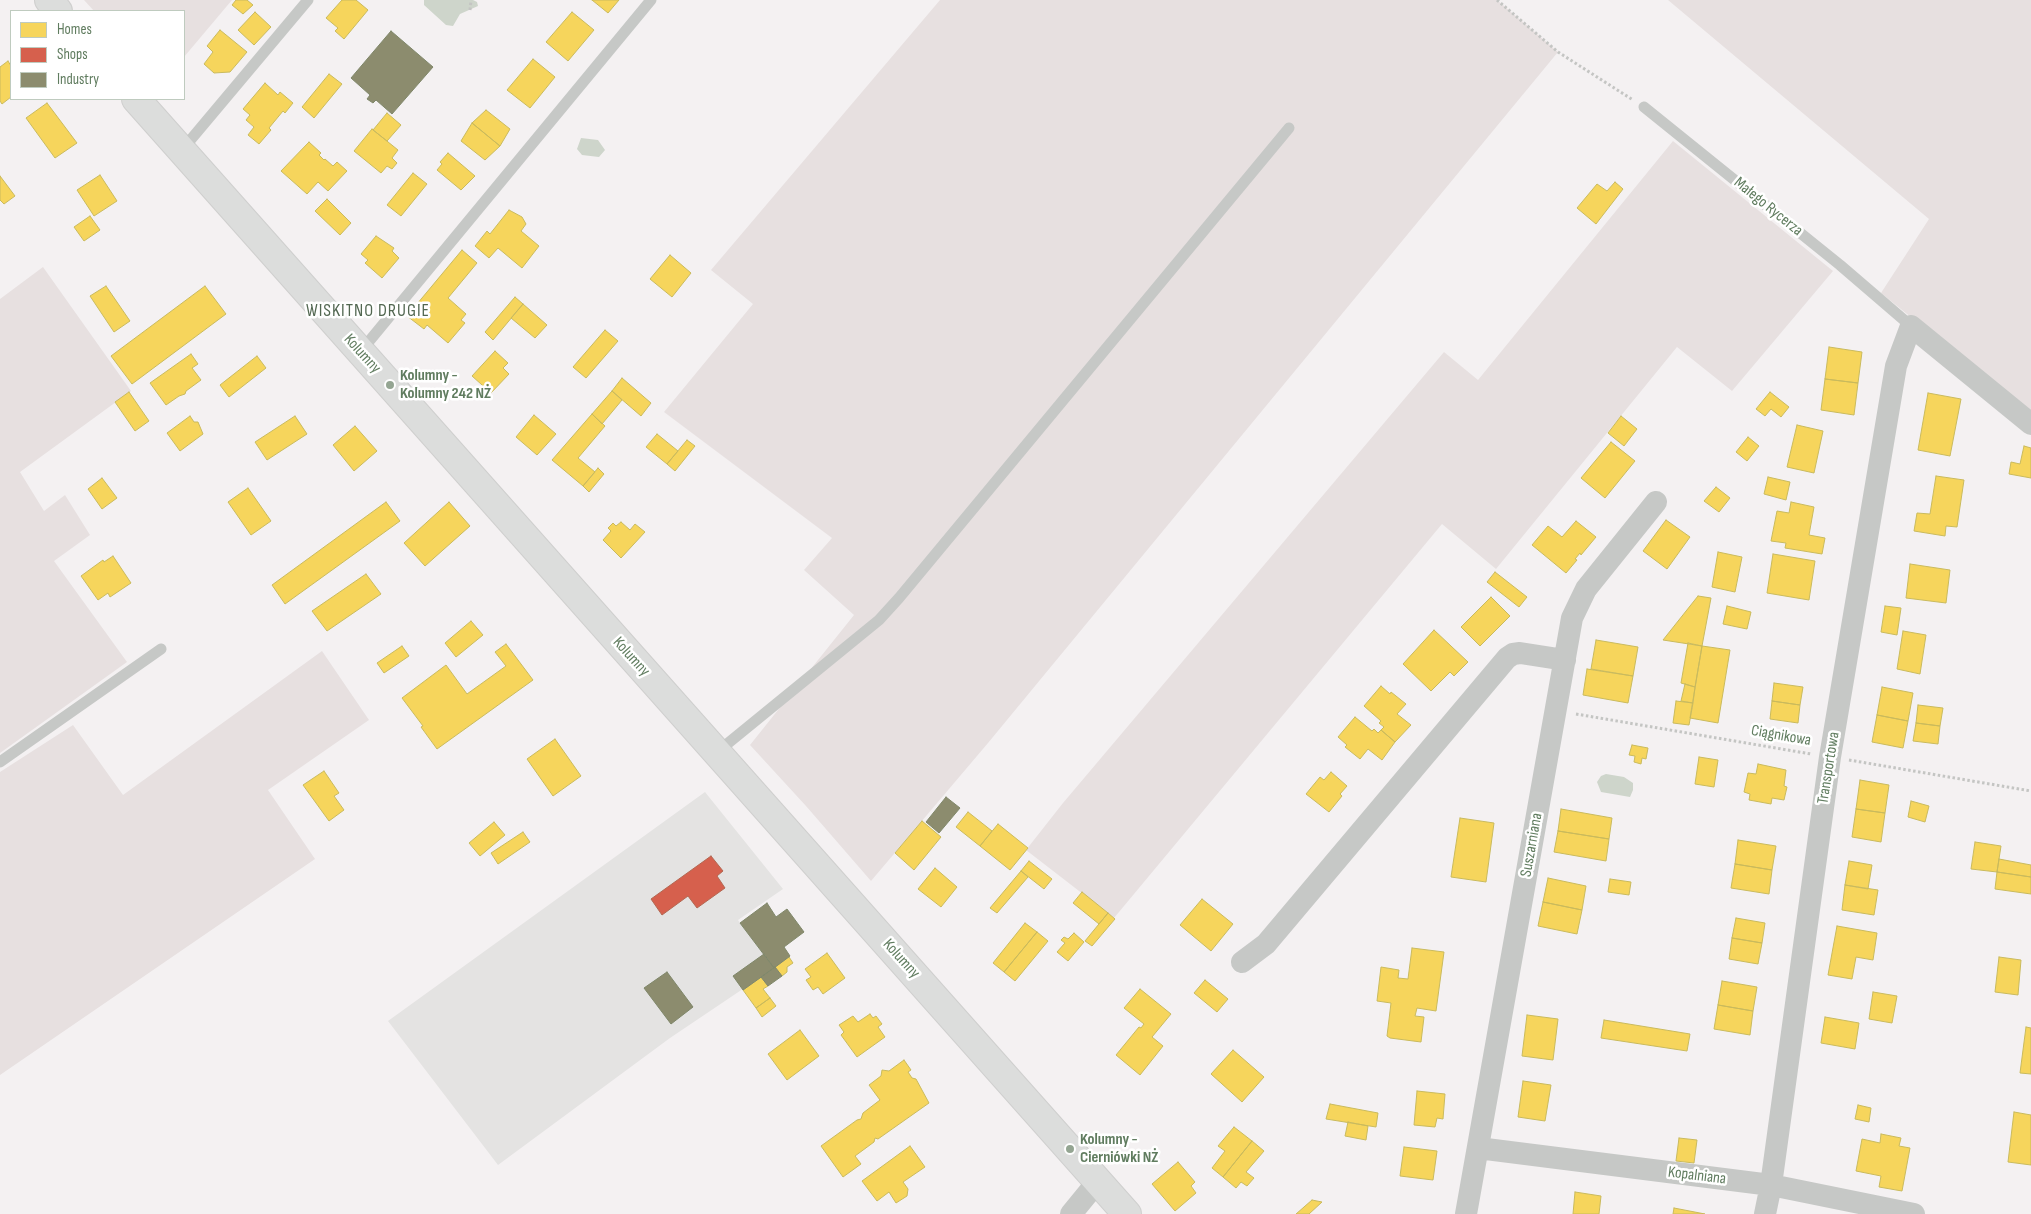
<!DOCTYPE html>
<html>
<head>
<meta charset="utf-8">
<style>
	body { margin:0 }
	#map { position:relative; width:2031px; height:1214px; overflow:hidden; background:#f4f1f2; font-family:"Sofia Sans Condensed",sans-serif }
	canvas { display:block }
	.legend { position:absolute; left:10px; top:10px; width:175px; height:90px; box-sizing:border-box; background:#fff; border:1px solid #bfcbbf; margin:0; padding:6px 9px; list-style:none; font-size:15px; color:#607c5f }
	.legend li { display:flex; align-items:center; gap:10px; height:25px }
	.legend b { width:25px; border:1px solid #bfcbbf }
</style>
</head>
<body>
<div id="map">
<canvas width="2031" height="1214"></canvas>
<ul class="legend">
<li><b style="height:14px;background:#f6d55c"></b>Homes</li>
<li><b style="height:14px;background:#d6604d"></b>Shops</li>
<li><b style="height:14px;background:#8c8c6e"></b>Industry</li>
</ul>
</div>
<script>
const c = document.querySelector('canvas').getContext('2d');
c.lineJoin = 'round';
function paint(path, color) { c.fillStyle = color; c.fill(path, 'evenodd'); }
const poly = rows => new Path2D(rows.map(r => 'M' + r).join(''));
function stroke(path, color, width, dash) { c.strokeStyle = color; c.lineWidth = width; c.lineCap = dash ? 'butt' : 'round'; c.setLineDash(dash || []); c.stroke(path); }
function drawText(font, color, halo, rows, align = 'center') {
  c.font = font + ' "Sofia Sans Condensed",sans-serif'; c.lineWidth = 5; c.setLineDash([]); c.textBaseline = 'middle'; c.strokeStyle = halo; c.fillStyle = color; for (const [text, x, y, turn = 0] of rows) {
    c.save(); c.translate(x, y); c.rotate((+turn || 0) * Math.PI / 180); c.textAlign = isNaN(turn) ? turn : align; if (halo) c.strokeText(text, 0, 0); c.fillText(text, 0, 0); c.restore();
  }
}
paint(poly([
	[705,792,783,889,738,920,774,968,670,1038,498,1165,388,1021]
]), '#e4e3e2');
paint(poly([
	[84,0,232,0,184,57,184,11,94,11],
	[940,0,1497,0,1558,52,988,743,871,881,806,806,750,745,854,615,804,570,832,538,664,412,753,304,711,270],
	[1668,0,2031,0,2031,414,1881,293,1929,219],
	[1673,141,1833,271,1732,391,1677,347,1496,569,1442,524,1114,918,1026,850,1063,803,1444,352,1478,380],
	[43,267,131,391,20,472,44,511,65,495,90,535,54,561,127,662,0,753,0,299],
	[322,651,369,720,268,790,315,859,0,1075,0,772,73,725,123,795]
]), '#e7e0e0');
paint(poly([
	[424,0,473,0,477,2,478,6,460,14,453,26,446,25,424,5],
	[581,138,598,140,605,150,599,157,582,155,577,149],
	[1606,774,1624,777,1633,783,1633,790,1630,797,1601,792,1597,782,1601,776]
]), '#ced5cb');
const homes = poly([
	[236,0,247,0,253,5,243,14,232,5,236,0],
	[342,0,356,0,368,10,344,39,335,31,338,28,326,18,342,0],
	[592,0,619,0,608,13,592,0],
	[255,12,271,27,254,45,238,30,255,12],
	[572,12,594,30,568,61,546,42,572,12],
	[220,30,247,52,230,72,214,73,204,64,213,52,207,46,220,30],
	[533,59,555,77,530,108,507,90,533,59],
	[8,61,11,66,11,97,2,104,0,101,0,67,8,61],
	[329,74,342,84,314,118,302,107,329,74],
	[265,83,278,95,280,92,293,103,285,113,283,111,269,128,271,130,259,144,248,135,254,127,246,120,250,115,243,109,265,83],
	[47,103,77,143,55,158,26,118,47,103],
	[486,110,510,129,500,146,472,123,486,110],
	[387,113,401,125,387,141,373,130,387,113],
	[472,123,500,146,485,160,461,141,472,123],
	[372,129,398,150,392,158,397,163,392,169,387,166,381,173,354,151,372,129],
	[309,142,321,153,319,155,324,160,325,159,333,166,337,162,347,171,328,191,318,182,307,194,281,171,309,142],
	[448,153,475,176,461,190,437,170,442,164,440,162,448,153],
	[413,173,427,184,401,216,387,205,413,173],
	[100,175,117,201,94,216,77,190,100,175],
	[0,176,15,196,4,204,0,200,0,176],
	[1615,182,1623,189,1596,224,1577,208,1597,184,1607,191,1615,182],
	[327,199,351,223,340,235,315,211,327,199],
	[509,210,522,217,526,224,521,231,539,246,522,268,498,248,489,258,475,246,487,231,490,234,509,210],
	[90,216,100,230,84,241,74,227,90,216],
	[376,236,394,248,392,251,399,258,382,278,365,263,368,260,361,254,376,236],
	[462,250,477,263,448,298,466,314,461,320,465,323,448,343,427,325,424,329,407,316,462,250],
	[670,255,691,273,672,297,650,279,670,255],
	[106,286,130,321,114,332,90,296,106,286],
	[205,286,226,314,132,384,111,356,205,286],
	[515,297,523,304,493,340,485,332,515,297],
	[523,304,547,325,535,338,511,318,523,304],
	[605,330,618,341,586,378,573,367,605,330],
	[1829,347,1862,352,1858,383,1825,379,1829,347],
	[495,351,508,363,503,368,509,374,491,393,472,376,495,351],
	[191,354,198,364,192,368,201,380,186,391,185,394,179,396,166,405,150,383,191,354],
	[257,356,266,368,229,397,220,385,257,356],
	[622,378,651,403,641,416,612,391,622,378],
	[1825,379,1858,383,1854,415,1821,410,1825,379],
	[612,391,622,400,602,424,592,414,612,391],
	[129,392,149,421,135,431,115,402,129,392],
	[1770,392,1789,407,1781,417,1771,409,1765,416,1756,409,1770,392],
	[1928,393,1961,399,1950,456,1918,450,1928,393],
	[592,414,605,426,578,458,595,472,583,486,552,460,592,414],
	[534,415,556,434,537,455,516,437,534,415],
	[190,416,194,422,198,422,203,434,180,451,167,433,190,416],
	[295,416,307,434,267,460,255,442,295,416],
	[1621,416,1637,429,1624,446,1608,433,1621,416],
	[1797,425,1823,431,1814,473,1787,467,1797,425],
	[355,426,377,451,354,471,333,445,355,426],
	[657,434,678,451,667,464,646,447,657,434],
	[1748,437,1759,446,1747,461,1736,452,1748,437],
	[687,440,695,446,675,471,667,464,687,440],
	[1611,442,1635,461,1605,498,1581,478,1611,442],
	[2024,446,2031,448,2031,478,2009,474,2011,462,2020,464,2024,446],
	[598,468,604,474,589,492,583,486,598,468],
	[1936,476,1964,480,1957,527,1946,526,1945,536,1914,531,1917,513,1930,514,1936,476],
	[1768,477,1790,482,1786,500,1764,494,1768,477],
	[102,478,117,498,102,509,88,489,102,478],
	[1716,487,1730,498,1719,512,1704,501,1716,487],
	[248,488,271,521,251,535,228,502,248,488],
	[386,502,400,521,285,604,272,585,386,502],
	[449,502,470,526,425,566,404,543,449,502],
	[1791,502,1814,507,1809,535,1825,538,1822,554,1785,548,1786,543,1771,541,1777,511,1789,513,1791,502],
	[1666,520,1690,537,1667,569,1643,551,1666,520],
	[1576,521,1596,537,1581,555,1580,553,1575,559,1577,560,1566,573,1532,545,1548,526,1562,537,1576,521],
	[621,522,630,530,635,524,645,532,621,558,603,540,611,531,608,528,613,523,616,526,621,522],
	[1718,552,1742,557,1735,592,1712,587,1718,552],
	[1773,554,1815,561,1809,600,1767,593,1773,554],
	[113,556,131,583,110,597,108,593,98,600,81,576,103,560,104,562,113,556],
	[1910,564,1950,570,1946,603,1906,598,1910,564],
	[1495,572,1527,597,1519,607,1487,582,1495,572],
	[366,574,381,594,327,631,312,611,366,574],
	[1698,596,1711,598,1702,646,1663,640,1698,596],
	[1491,597,1510,616,1480,646,1461,627,1491,597],
	[1727,606,1751,612,1747,629,1723,624,1727,606],
	[1885,606,1901,608,1897,635,1881,632,1885,606],
	[471,621,483,635,456,657,445,643,471,621],
	[1434,630,1468,662,1454,676,1450,672,1431,691,1403,664,1434,630],
	[1903,631,1926,635,1920,674,1897,669,1903,631],
	[1596,640,1638,647,1633,676,1591,669,1596,640],
	[1688,643,1702,646,1695,687,1681,683,1688,643],
	[506,644,533,680,437,749,421,727,423,726,402,698,446,665,467,694,506,666,495,652,506,644],
	[402,646,409,656,384,673,377,663,402,646],
	[1702,646,1730,650,1718,723,1690,718,1702,646],
	[1587,669,1633,676,1628,703,1583,695,1587,669],
	[1774,683,1803,687,1800,705,1772,701,1774,683],
	[1685,684,1695,687,1693,703,1681,701,1685,684],
	[1381,686,1390,694,1391,692,1406,704,1397,714,1411,725,1395,742,1381,730,1384,727,1379,723,1381,721,1364,706,1381,686],
	[1882,687,1913,693,1908,721,1877,715,1882,687],
	[1676,701,1693,703,1689,725,1673,723,1676,701],
	[1772,701,1800,705,1798,723,1770,719,1772,701],
	[1918,705,1943,708,1940,726,1916,723,1918,705],
	[1877,715,1908,721,1903,748,1872,742,1877,715],
	[1355,717,1372,731,1374,729,1378,733,1381,730,1395,742,1382,760,1368,749,1360,759,1345,747,1347,745,1338,737,1355,717],
	[1916,723,1940,726,1938,744,1913,741,1916,723],
	[555,739,581,776,553,796,527,759,555,739],
	[1632,745,1648,748,1646,759,1642,758,1641,764,1634,762,1635,756,1629,755,1632,745],
	[1699,757,1718,760,1714,787,1695,784,1699,757],
	[1758,764,1786,770,1784,786,1787,787,1784,800,1772,798,1771,804,1749,800,1750,794,1744,792,1748,773,1756,774,1758,764],
	[324,771,339,793,334,796,344,810,329,821,303,785,324,771],
	[1331,772,1347,786,1340,794,1342,796,1329,812,1306,794,1320,777,1324,780,1331,772],
	[1860,780,1889,785,1885,813,1856,809,1860,780],
	[1911,801,1929,806,1925,822,1908,817,1911,801],
	[1561,809,1612,818,1609,839,1558,831,1561,809],
	[1856,809,1885,813,1881,842,1852,837,1856,809],
	[968,812,992,831,980,846,956,827,968,812],
	[1460,818,1494,823,1486,882,1451,877,1460,818],
	[922,821,941,837,914,870,895,853,922,821],
	[494,822,505,835,480,856,469,843,494,822],
	[998,824,1028,848,1010,870,980,846,998,824],
	[1558,831,1609,839,1606,861,1554,852,1558,831],
	[523,832,530,842,498,864,491,853,523,832],
	[1738,840,1776,846,1772,870,1735,864,1738,840],
	[1975,842,2001,846,1997,872,1971,869,1975,842],
	[1999,859,2031,865,2031,877,1997,872,1999,859],
	[1029,861,1052,879,1044,889,1021,871,1029,861],
	[1849,861,1872,865,1868,889,1845,885,1849,861],
	[1735,864,1772,870,1769,894,1731,888,1735,864],
	[935,868,957,887,941,907,918,889,935,868],
	[1021,871,1028,877,997,913,990,908,1021,871],
	[1997,872,2031,877,2031,894,1995,889,1997,872],
	[1548,878,1586,886,1582,910,1543,902,1548,878],
	[1610,879,1631,882,1629,895,1608,892,1610,879],
	[1845,885,1878,890,1874,915,1842,910,1845,885],
	[1082,892,1108,913,1099,924,1073,903,1082,892],
	[1202,899,1233,924,1211,951,1180,925,1202,899],
	[1543,902,1582,910,1577,934,1538,926,1543,902],
	[1108,913,1115,919,1092,946,1085,941,1108,913],
	[1736,918,1765,923,1762,943,1732,938,1736,918],
	[1025,923,1037,932,1004,972,993,963,1025,923],
	[1837,926,1877,933,1873,960,1856,957,1852,979,1828,975,1837,926],
	[1037,932,1048,941,1015,981,1004,972,1037,932],
	[1074,933,1084,942,1068,961,1057,952,1065,943,1061,940,1064,937,1068,939,1074,933],
	[1732,938,1762,943,1758,964,1729,959,1732,938],
	[1412,948,1444,952,1436,1011,1417,1008,1415,1016,1424,1017,1421,1042,1390,1038,1387,1036,1391,1003,1377,1001,1381,967,1399,970,1398,978,1408,979,1412,948],
	[827,953,845,978,823,994,818,987,813,990,806,980,811,977,805,969,827,953],
	[789,957,793,963,787,967,787,972,782,976,775,967,789,957],
	[1999,957,2021,960,2018,995,1995,992,1999,957],
	[761,977,768,986,763,989,770,998,756,1008,743,990,761,977],
	[1205,980,1228,999,1217,1012,1194,993,1205,980],
	[1722,981,1757,987,1753,1011,1718,1005,1722,981],
	[1140,989,1171,1014,1152,1037,1163,1046,1140,1075,1116,1055,1139,1027,1141,1028,1144,1024,1124,1008,1140,989],
	[1873,992,1897,996,1892,1023,1869,1019,1873,992],
	[770,998,776,1006,762,1017,756,1008,770,998],
	[1718,1005,1753,1011,1750,1035,1714,1029,1718,1005],
	[870,1014,873,1018,876,1016,882,1024,878,1027,885,1037,857,1057,841,1035,844,1032,839,1025,853,1016,858,1022,870,1014],
	[1527,1015,1558,1019,1553,1060,1522,1056,1527,1015],
	[1825,1017,1859,1023,1855,1049,1821,1043,1825,1017],
	[1604,1020,1690,1034,1687,1051,1601,1038,1604,1020],
	[2026,1027,2031,1028,2031,1074,2020,1073,2026,1027],
	[800,1030,819,1056,787,1080,768,1054,800,1030],
	[1233,1050,1264,1077,1242,1102,1211,1074,1233,1050],
	[904,1060,911,1070,908,1072,912,1078,916,1079,929,1103,878,1139,875,1138,874,1142,855,1156,861,1164,843,1177,821,1146,857,1120,861,1119,863,1113,880,1100,869,1085,881,1076,882,1070,889,1071,904,1060],
	[1523,1081,1551,1085,1545,1121,1518,1117,1523,1081],
	[1417,1091,1445,1094,1443,1119,1437,1118,1435,1127,1414,1125,1417,1091],
	[1330,1104,1378,1113,1376,1127,1326,1119,1330,1104],
	[1858,1105,1871,1108,1869,1122,1855,1119,1858,1105],
	[2014,1112,2031,1115,2031,1165,2008,1162,2014,1112],
	[1348,1122,1368,1126,1366,1140,1345,1136,1348,1122],
	[1234,1127,1252,1141,1223,1177,1212,1168,1225,1151,1218,1146,1234,1127],
	[1881,1134,1901,1138,1899,1146,1910,1148,1902,1191,1879,1187,1881,1176,1856,1171,1862,1139,1880,1143,1881,1134],
	[1679,1138,1697,1140,1694,1163,1676,1161,1679,1138],
	[1252,1141,1264,1151,1246,1172,1254,1178,1247,1186,1241,1182,1236,1188,1223,1177,1252,1141],
	[910,1146,925,1167,903,1182,908,1189,907,1196,896,1203,889,1192,877,1201,862,1181,910,1146],
	[1404,1147,1437,1151,1433,1180,1400,1176,1404,1147],
	[1178,1162,1195,1182,1191,1186,1196,1193,1175,1211,1152,1184,1178,1162],
	[1575,1192,1601,1196,1599,1214,1573,1214,1575,1192],
	[1312,1200,1322,1202,1309,1214,1296,1214,1312,1200],
	[1674,1208,1705,1214,1673,1214,1674,1208]
]);
paint(homes, '#f6d55c');
stroke(homes, '#c9ba5d', 1);
const shops = poly([
	[711,856,723,871,717,876,725,888,697,908,688,896,662,915,651,899,711,856]
]);
paint(shops, '#d6604d');
stroke(shops, '#b36852', 1);
const industry = poly([
	[391,31,433,67,392,114,376,100,373,103,367,99,370,95,351,78,391,31],
	[946,797,960,808,939,833,926,822,946,797],
	[767,903,776,917,787,909,804,932,784,947,790,956,774,968,740,923,767,903],
	[764,954,774,968,743,990,733,976,764,954],
	[775,967,782,976,768,986,761,977,775,967],
	[667,972,693,1007,671,1024,644,988,667,972]
]);
paint(industry, '#8c8c6e');
stroke(industry, '#7f876a', 1);
const secondary = poly([
	[49,0,58,11],
	[136,99,1127,1214]
]);
stroke(secondary, '#cfcfce', 30);
stroke(poly([
	[1497,0,1558,52,1633,100],
	[470,10,471,0],
	[1576,714,1811,754],
	[1849,760,2031,791]
]), '#c4c5c3', 3, [2.5, 2.5]);
stroke(poly([
	[1644,107,1840,265,1911,326],
	[182,150,308,0],
	[361,351,651,0],
	[716,753,879,620,899,598,1289,128],
	[0,762,161,649]
]), '#c6c8c6', 11);
stroke(poly([
	[1242,962,1266,944,1507,658,1513,654,1520,653,1565,660],
	[1478,1148,1771,1185,1914,1214],
	[1071,1214,1098,1181],
	[1466,1214,1572,618,1586,589,1656,502],
	[1765,1214,1771,1185,1830,757,1896,366,1911,326,2031,424]
]), '#c6c8c6', 22);
stroke(secondary, '#dcdddc', 28);
for (const [x, y, r, color] of [
	[390,385,5,"#94a592"],
	[1070,1149,5,"#94a592"]
]) { const dot = new Path2D(); dot.arc(x, y, r, 0, 2 * Math.PI); c.fillStyle = color; c.fill(dot); stroke(dot, '#fff', 2); }
drawText('16px', '#607c5f', '#fff', [
	["Małego Rycerza",1768,207,39],
	["Kolumny",362,354,48],
	["Kolumny",631,657,48],
	["Ciągnikowa",1781,736,10],
	["Transportowa",1829,768,-81],
	["Suszarniana",1532,845,-80],
	["Kolumny",901,959,48],
	["Kopalniana",1697,1176,7]
]);
drawText('bold 16px', '#607c5f', '#fff', [
	["Kolumny -",400,376],
	["Kolumny 242 NŻ",400,394],
	["Kolumny -",1080,1140],
	["Cierniówki NŻ",1080,1158]
], 'left');
c.letterSpacing = '1px';
drawText('18px', '#526751', '#fff', [
	["WISKITNO DRUGIE",368,311]
]);
c.letterSpacing = '0px';
</script>
</body>
</html>
